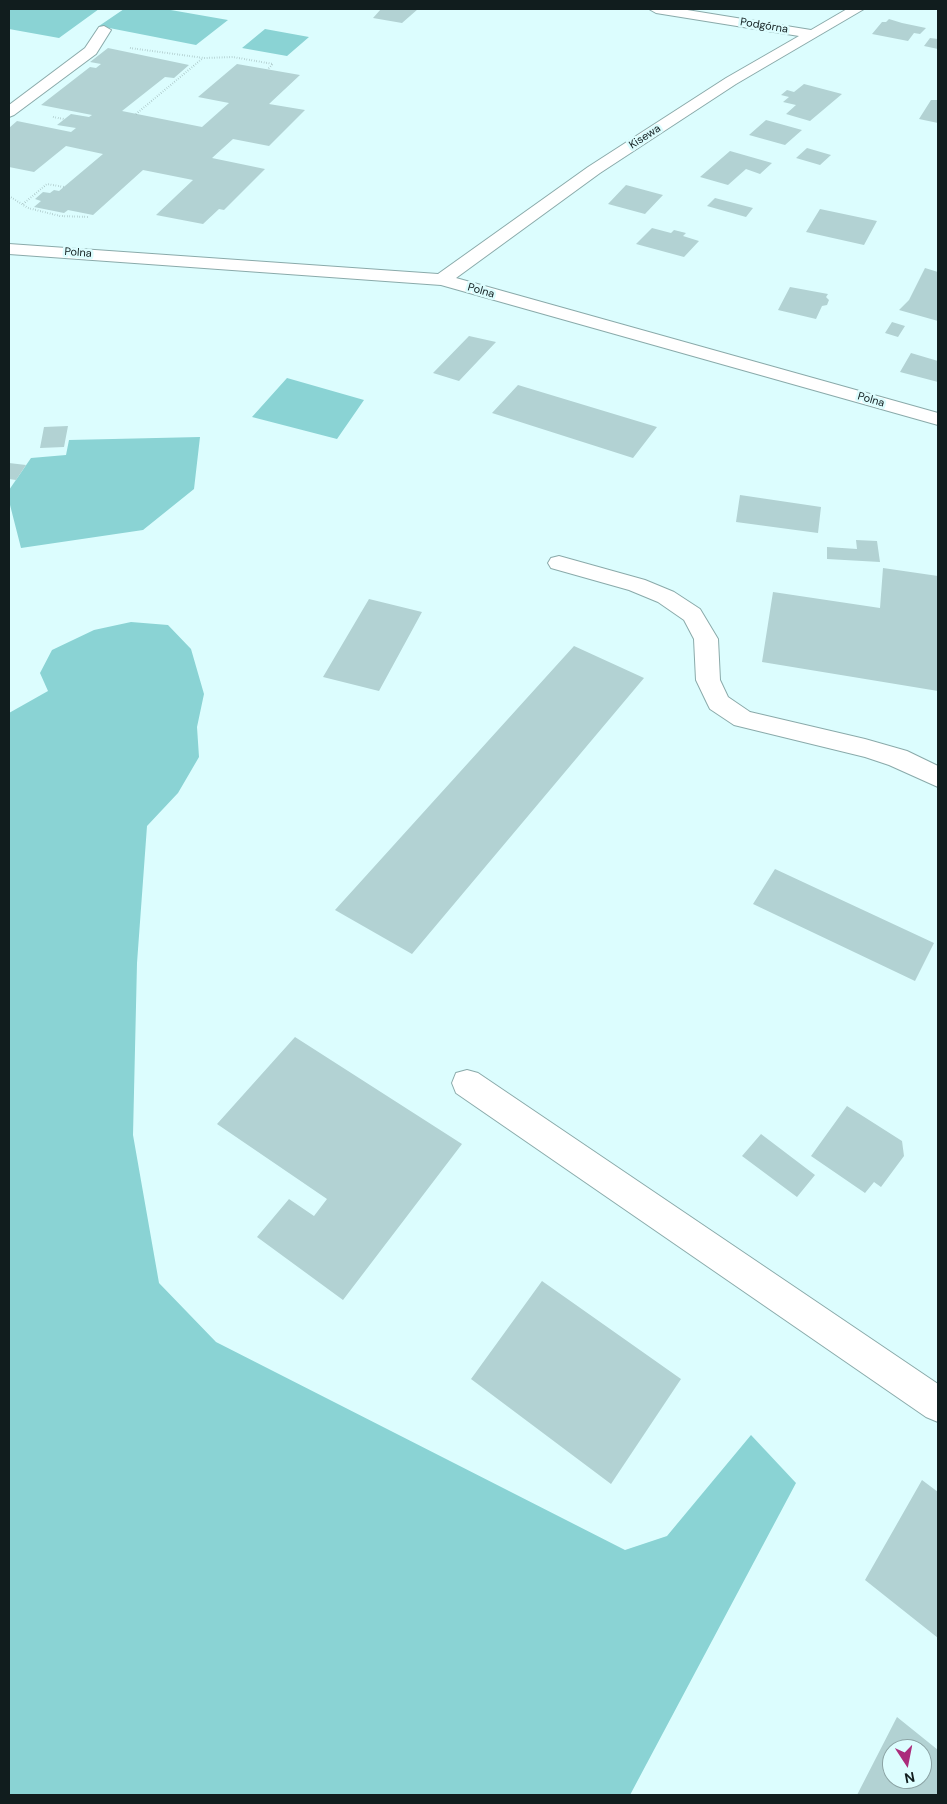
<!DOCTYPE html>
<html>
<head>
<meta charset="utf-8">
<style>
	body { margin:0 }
	#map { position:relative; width:947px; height:1804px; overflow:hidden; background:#dcfdfe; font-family:"DM Sans",sans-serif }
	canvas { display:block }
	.frame { position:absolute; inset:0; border:10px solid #111d1e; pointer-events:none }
	.north { position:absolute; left:882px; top:1739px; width:50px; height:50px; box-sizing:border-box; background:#dcfdfe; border:1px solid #8ba3a4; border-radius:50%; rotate:169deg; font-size:14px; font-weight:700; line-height:20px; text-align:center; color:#111d1e }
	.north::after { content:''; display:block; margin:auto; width:18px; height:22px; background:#ab2c7b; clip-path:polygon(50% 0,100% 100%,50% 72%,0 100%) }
</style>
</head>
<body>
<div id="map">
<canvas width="947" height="1804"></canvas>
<div class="frame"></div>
<div class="north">N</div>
</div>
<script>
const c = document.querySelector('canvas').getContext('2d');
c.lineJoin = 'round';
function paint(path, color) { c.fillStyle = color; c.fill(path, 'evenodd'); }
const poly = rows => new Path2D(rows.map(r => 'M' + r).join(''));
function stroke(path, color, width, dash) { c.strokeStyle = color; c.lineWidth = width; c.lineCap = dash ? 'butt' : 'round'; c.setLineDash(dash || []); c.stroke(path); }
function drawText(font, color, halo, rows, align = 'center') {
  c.font = font + ' "DM Sans",sans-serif'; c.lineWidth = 5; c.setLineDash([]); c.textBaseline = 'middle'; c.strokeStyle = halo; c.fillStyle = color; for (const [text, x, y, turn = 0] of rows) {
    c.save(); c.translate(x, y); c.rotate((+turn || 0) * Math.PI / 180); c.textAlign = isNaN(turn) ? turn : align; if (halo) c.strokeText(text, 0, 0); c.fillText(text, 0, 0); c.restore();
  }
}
paint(poly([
	[9,9,99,9,59,38,9,29],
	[124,9,165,9,228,20,196,45,99,26],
	[265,29,309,37,287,56,242,48],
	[287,378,364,400,337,439,252,417],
	[200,437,194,489,143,530,21,548,9,501,9,490,31,458,66,455,69,440],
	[131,622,168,625,191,649,204,694,197,727,199,757,178,793,147,826,137,963,133,1135,159,1283,216,1342,625,1550,667,1536,751,1435,796,1483,630,1795,9,1795,9,713,48,691,40,673,52,650,94,630]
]), '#8ad3d4');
paint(poly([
	[381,9,418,9,402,23,373,18],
	[889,19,902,23,926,28,920,34,914,33,908,41,872,34,882,22,886,22],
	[930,38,938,39,938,49,924,46],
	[108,48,189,65,174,78,165,77,122,111,202,127,229,103,198,97,237,64,300,75,269,104,305,110,269,146,233,139,212,158,265,169,224,210,219,209,203,224,156,215,193,180,143,170,93,215,68,210,64,213,34,207,41,201,35,199,43,192,50,193,54,190,59,191,103,154,66,146,34,172,9,167,9,128,17,121,71,132,76,128,57,125,71,114,89,117,92,115,41,105,90,67,96,68,101,64,90,62],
	[804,84,842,94,810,121,786,114,796,105,783,102,789,97,781,95,787,90,794,92],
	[931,100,938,100,938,123,919,119],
	[766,120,802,130,785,145,749,135],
	[807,148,831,155,820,165,796,158],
	[730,151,772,163,760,174,746,169,728,185,700,177],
	[626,185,663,195,645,214,608,204],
	[715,198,753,208,746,217,707,206],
	[820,209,877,221,864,245,806,232],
	[652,228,671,233,674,230,686,233,683,236,699,241,684,257,636,244],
	[925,268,938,272,938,321,899,310,909,300],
	[790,287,828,294,826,297,829,300,827,305,822,306,816,319,778,310],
	[892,322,905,326,898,337,885,333],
	[469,336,496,342,459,381,433,373],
	[911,353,938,361,938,382,900,372],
	[518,385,657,427,633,458,492,413],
	[68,426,64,447,40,448,44,427],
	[9,463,26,465,16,480,9,479],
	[740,495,821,507,818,533,736,522],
	[856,540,877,541,880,562,827,559,827,547,857,549],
	[883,568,938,576,938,691,762,662,773,592,880,608],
	[369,599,422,612,379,691,323,677],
	[574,646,644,678,412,954,335,910],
	[775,869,934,943,915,981,753,904],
	[295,1037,462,1144,343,1300,257,1237,289,1199,314,1216,327,1199,217,1124],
	[847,1106,902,1141,904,1156,881,1187,874,1182,865,1193,811,1156],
	[761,1134,815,1175,797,1197,742,1156],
	[542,1281,681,1379,611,1484,471,1379],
	[922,1480,938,1492,938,1638,865,1580],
	[897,1717,938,1750,938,1795,857,1795],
	[892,1749,922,1749,922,1779,892,1779]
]), '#b2d2d3');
const minor = poly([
	[649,9,681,9,811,30,847,9,864,9,736,84,600,173,456,278,938,413,938,425,441,285,9,254,9,244,438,274,588,167,726,78,799,36,656,13,649,9],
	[104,26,111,30,96,54,14,115,9,117,9,105,85,48,99,27,104,26],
	[559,556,645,580,674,592,700,609,718,639,720,680,728,697,750,712,865,739,907,751,938,766,938,787,889,765,865,757,734,725,710,709,707,703,696,680,694,639,684,620,658,602,629,590,551,568,548,563,551,558,559,556],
	[467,1070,478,1073,938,1384,938,1422,926,1417,456,1093,452,1083,456,1073,467,1070]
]);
stroke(minor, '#8aaaaa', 2);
stroke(poly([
	[130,48,204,58,233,57,273,64,268,69],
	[136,114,203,58],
	[53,117,64,119],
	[9,196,28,208,60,216,89,217],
	[23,204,47,184,64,187]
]), '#9ab4b5', 2, [0.5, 2]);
paint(minor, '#fff');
drawText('11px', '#111d1e', '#dcfdfe', [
	["Podgórna",764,26,9],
	["Kisewa",645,137,-33],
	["Polna",78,253,4],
	["Polna",481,291,16],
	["Polna",871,400,16]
]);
</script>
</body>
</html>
